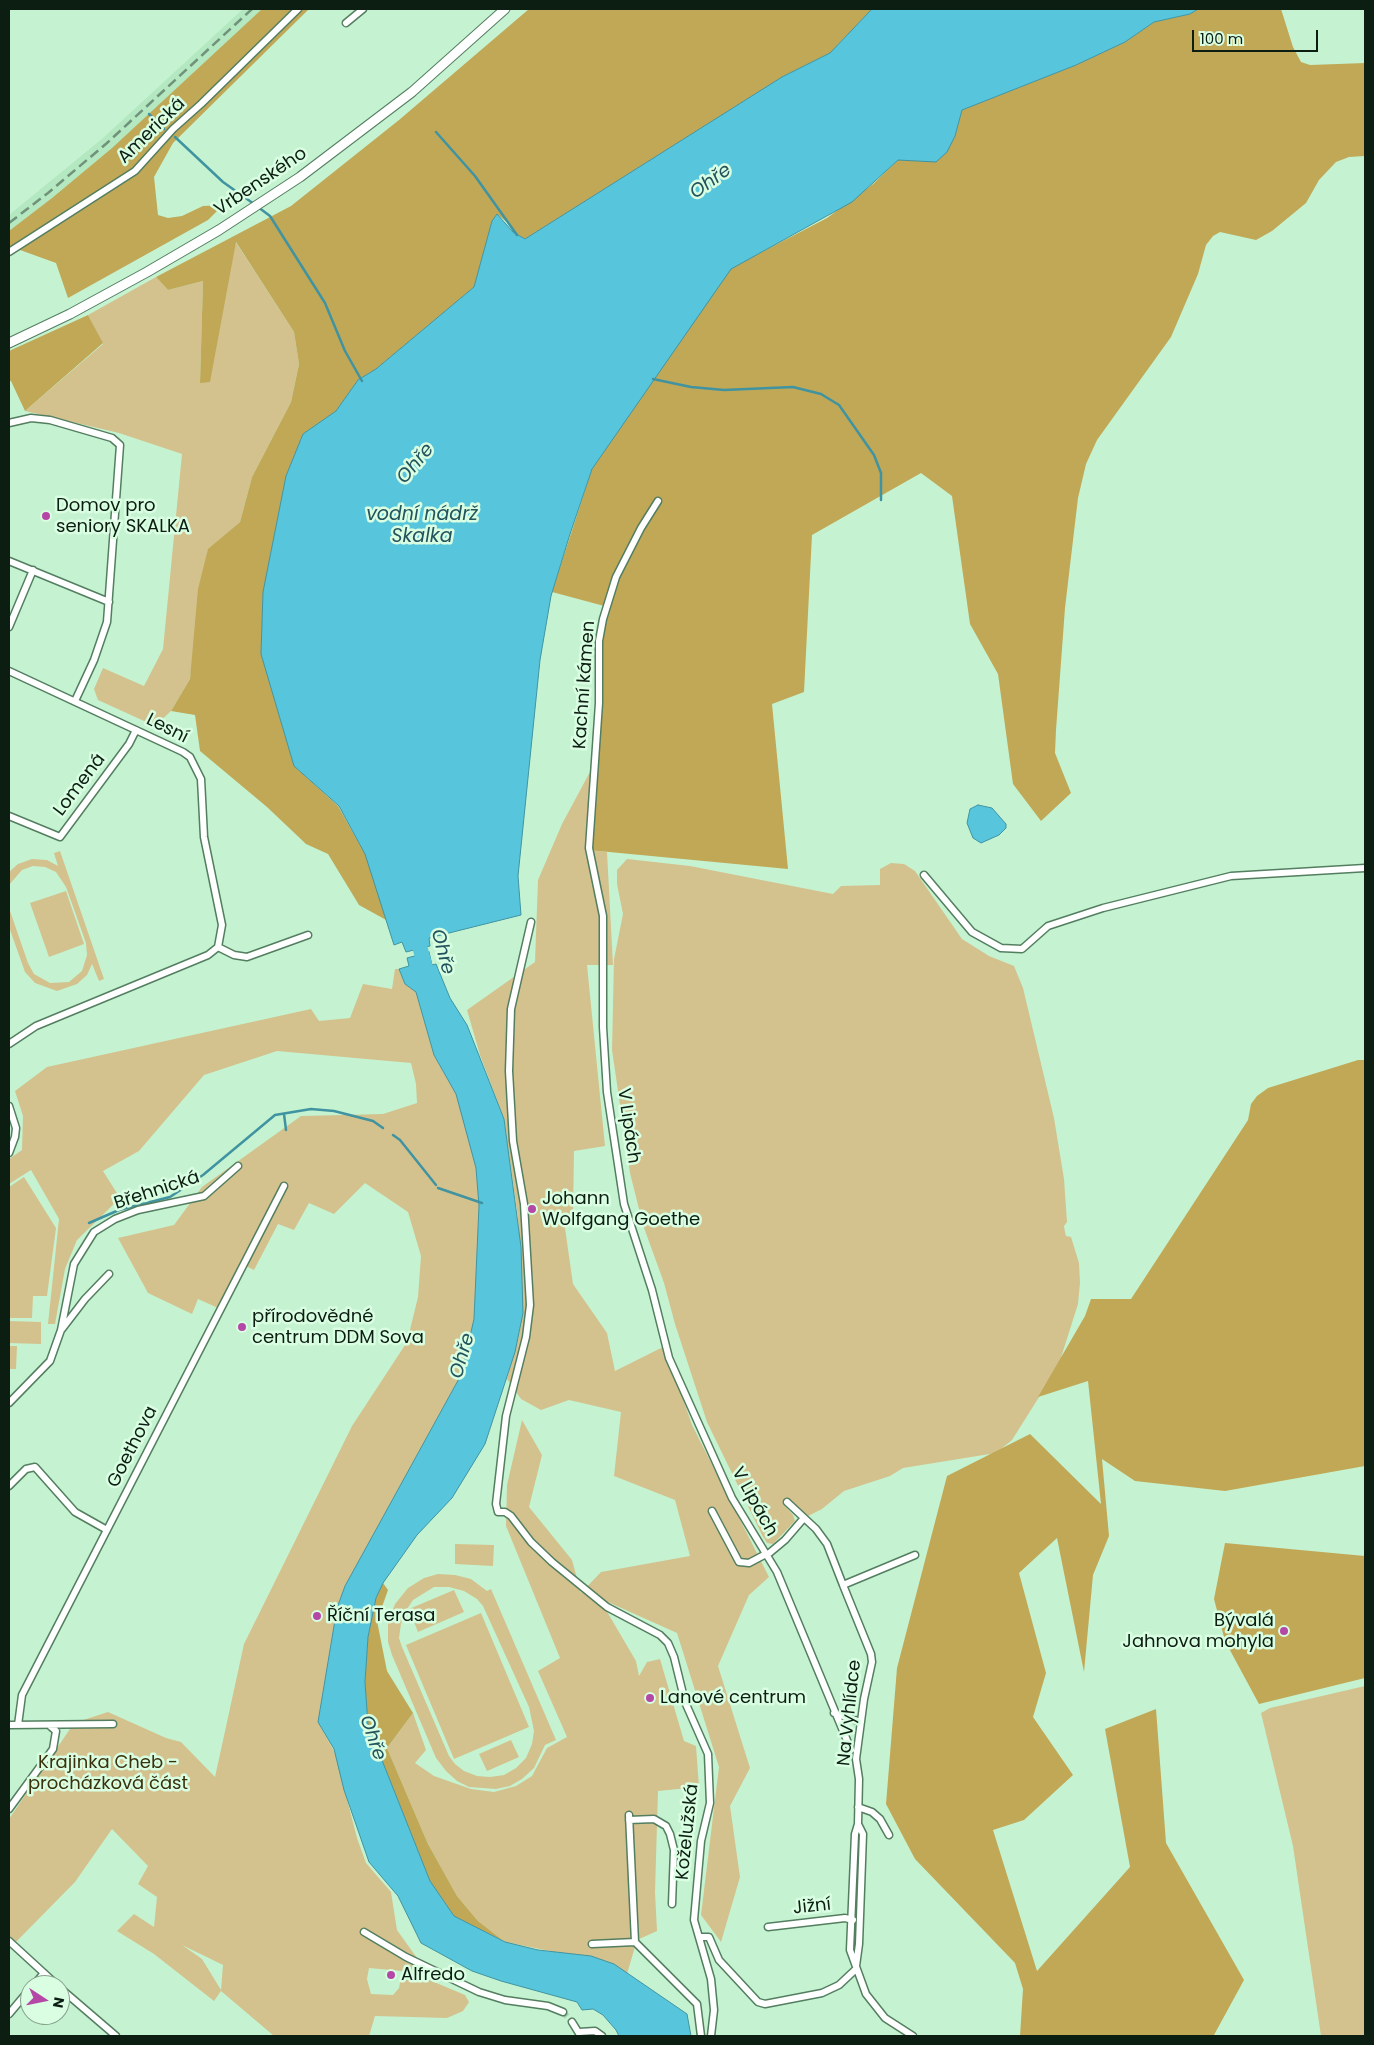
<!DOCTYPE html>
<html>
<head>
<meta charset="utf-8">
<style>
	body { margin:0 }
	#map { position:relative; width:1374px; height:2045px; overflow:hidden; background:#c5f3d1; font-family:Poppins,sans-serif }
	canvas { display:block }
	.frame { position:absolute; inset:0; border:10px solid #0c1d12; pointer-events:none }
	.north { position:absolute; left:20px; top:1975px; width:50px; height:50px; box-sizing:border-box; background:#d9fee2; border:1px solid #87a48f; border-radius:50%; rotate:101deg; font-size:14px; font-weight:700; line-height:20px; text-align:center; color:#0c1d12 }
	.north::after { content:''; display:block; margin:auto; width:18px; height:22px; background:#b548a7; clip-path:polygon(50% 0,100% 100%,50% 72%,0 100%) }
	.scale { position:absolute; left:1192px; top:30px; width:126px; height:22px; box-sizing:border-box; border:2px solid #0c1d12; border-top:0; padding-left:6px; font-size:15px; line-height:18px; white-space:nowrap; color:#0c1d12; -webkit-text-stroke:4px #d9fee2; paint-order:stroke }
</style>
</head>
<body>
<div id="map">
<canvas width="1374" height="2045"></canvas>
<div class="frame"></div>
<div class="north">N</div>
<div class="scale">100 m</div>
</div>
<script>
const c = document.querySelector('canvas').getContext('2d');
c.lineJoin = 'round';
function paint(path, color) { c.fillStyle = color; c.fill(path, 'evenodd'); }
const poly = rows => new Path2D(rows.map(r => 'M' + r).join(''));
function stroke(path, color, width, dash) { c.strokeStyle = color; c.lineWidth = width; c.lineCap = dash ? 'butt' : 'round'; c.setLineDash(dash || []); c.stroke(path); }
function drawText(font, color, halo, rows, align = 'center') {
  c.font = font + ' Poppins,sans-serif'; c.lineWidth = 5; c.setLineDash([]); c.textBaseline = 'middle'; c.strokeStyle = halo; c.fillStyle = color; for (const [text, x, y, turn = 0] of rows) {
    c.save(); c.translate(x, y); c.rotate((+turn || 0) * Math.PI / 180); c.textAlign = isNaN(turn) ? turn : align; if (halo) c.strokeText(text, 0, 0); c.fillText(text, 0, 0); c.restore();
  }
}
paint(poly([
	[243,9,262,9,112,148,52,198,9,231,9,215,103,138]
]), '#b3e8c1');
paint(poly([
	[235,241,294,332,299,364,291,402,252,477,240,522,208,550,190,679,171,711,155,726,98,700,94,689,103,668,144,686,163,649,182,454,119,433,25,411,103,344,88,315,156,277,168,290,203,281,200,383],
	[591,770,589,850,607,852,613,965,587,965,605,1146,574,1151,573,1213,565,1228,573,1284,607,1333,615,1371,665,1346,692,1425,769,1577,749,1595,718,1666,750,1768,730,1806,740,1877,721,1942,701,1915,719,1767,677,1633,599,1598,636,1661,639,1676,647,1662,660,1659,684,1741,696,1746,699,1787,658,1791,655,1892,657,1931,637,1940,627,1974,614,1964,505,1942,478,1921,457,1896,428,1844,387,1748,413,1713,426,1750,415,1763,434,1776,471,1789,494,1792,516,1786,532,1776,547,1748,567,1737,538,1671,560,1658,506,1526,507,1485,522,1420,542,1455,529,1507,572,1560,581,1593,601,1572,690,1556,675,1500,614,1476,621,1412,569,1400,541,1410,521,1399,507,1379,520,1330,518,1218,504,1119,480,1055,467,1010,535,962,538,880,562,824],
	[60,851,104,979,99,981,92,964,87,975,77,984,57,991,35,983,25,972,9,927,9,908,28,963,34,974,50,983,69,982,82,971,87,955,86,943,66,887,56,872,45,867,33,866,22,870,9,885,9,872,18,864,32,859,47,860,58,866,54,853],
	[627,859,690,866,833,894,841,886,880,885,880,869,891,863,904,864,915,871,962,939,989,956,1014,966,1023,988,1054,1118,1064,1179,1067,1222,1064,1226,1065,1232,1066,1236,1071,1237,1079,1263,1080,1283,1078,1304,1058,1367,1012,1440,996,1453,903,1468,890,1476,844,1491,822,1509,808,1516,788,1499,783,1504,793,1515,795,1521,773,1544,767,1543,762,1535,707,1422,675,1324,664,1283,643,1225,630,1173,612,1050,614,959,623,914,617,884,617,870],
	[66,891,84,944,49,957,30,903],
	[395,969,399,969,405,984,416,992,434,1055,456,1094,462,1111,476,1168,479,1206,474,1319,461,1375,345,1586,337,1608,318,1722,335,1753,357,1838,366,1863,391,1892,397,1930,417,1958,415,1974,465,1995,469,2002,463,2011,447,2018,375,2016,369,2036,274,2036,221,1991,214,2001,154,1954,117,1931,134,1914,154,1927,157,1897,138,1884,148,1866,112,1829,75,1882,14,1944,9,1935,9,1819,74,1723,108,1712,166,1738,181,1742,215,1777,244,1644,352,1426,407,1342,418,1297,421,1256,408,1212,365,1183,334,1214,309,1203,294,1230,278,1224,254,1270,242,1264,218,1308,198,1299,192,1314,148,1293,118,1238,174,1225,202,1187,301,1116,383,1114,417,1103,416,1084,411,1063,277,1051,204,1075,139,1151,103,1171,120,1198,77,1240,65,1269,55,1324,48,1324,59,1219,31,1170,9,1184,9,1159,22,1150,23,1116,15,1091,47,1067,311,1009,319,1021,350,1018,363,984,392,989],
	[182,1945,223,1965,221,1990,202,1959],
	[369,1968,402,1971,399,1988,393,1995,371,1994,367,1979],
	[24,1177,56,1228,47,1296,33,1296,32,1318,9,1318,9,1187],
	[9,1321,41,1322,41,1344,9,1343],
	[9,1346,17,1346,16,1369,9,1369],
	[455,1544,494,1545,493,1566,455,1564],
	[438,1574,455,1575,471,1579,487,1591,491,1589,556,1740,545,1745,534,1768,522,1779,510,1786,496,1789,469,1787,457,1781,446,1771,436,1758,392,1655,388,1642,388,1623,395,1604,408,1588,424,1578],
	[434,1587,449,1587,464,1591,477,1599,483,1606,529,1707,534,1731,532,1744,526,1758,516,1768,504,1775,490,1777,477,1776,464,1771,455,1764,449,1756,402,1647,399,1638,401,1624,405,1612,413,1600],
	[454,1590,464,1612,418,1632,409,1609],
	[481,1613,529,1727,454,1759,406,1645],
	[1365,1686,1365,2036,1321,2036,1293,1846,1261,1713,1270,1708],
	[511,1740,519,1757,487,1771,479,1754]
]), '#d3c28e');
paint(poly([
	[262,9,309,9,173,143,154,177,158,215,168,218,182,216,203,206,223,205,208,220,68,298,56,263,9,246,9,231,52,198,112,148],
	[529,9,872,9,830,53,782,77,525,239,513,232,509,224,497,214,492,221,474,287,376,369,358,380,336,411,303,434,286,476,263,592,261,654,294,766,338,806,365,854,388,921,359,905,328,854,306,844,267,807,200,751,195,715,171,711,190,679,198,589,208,549,240,522,252,477,291,402,299,364,294,332,236,242,210,382,200,383,203,281,168,290,156,277,291,206,399,120],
	[1198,9,1281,9,1293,47,1301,62,1310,65,1365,63,1365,156,1349,157,1336,162,1319,180,1306,203,1272,231,1256,240,1220,232,1213,236,1206,245,1198,274,1171,337,1097,440,1086,464,1078,498,1065,608,1056,730,1055,753,1071,793,1041,821,1013,784,998,674,970,624,952,496,921,473,812,535,804,692,772,704,788,869,588,850,603,698,603,640,608,607,552,592,592,469,708,300,731,268,827,218,873,184,898,160,908,160,955,136,962,110,1076,65,1125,42,1154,22,1190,14],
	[88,315,103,343,25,411,11,381,9,381,9,351],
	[1358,1060,1365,1060,1365,1466,1225,1491,1135,1481,1102,1459,1109,1536,1093,1575,1084,1672,1057,1538,1019,1573,1046,1673,1033,1717,1073,1775,1024,1820,993,1830,1037,1971,1130,1867,1105,1729,1156,1709,1166,1843,1244,1980,1214,2035,1216,2036,1020,2036,1023,1989,1015,1963,915,1859,886,1804,897,1668,947,1476,1030,1434,1101,1504,1088,1381,1038,1397,1085,1316,1091,1299,1131,1299,1248,1120,1251,1104,1257,1096,1268,1088],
	[1225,1543,1365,1556,1365,1678,1259,1704,1225,1641,1214,1599],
	[383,1583,388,1590,377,1621,387,1671,413,1713,387,1748,428,1844,457,1896,478,1921,505,1942,454,1916,430,1881,368,1725,365,1682,368,1637,376,1598]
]), '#c0a857');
const water = poly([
	[872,9,1198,9,1190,14,1154,22,1125,42,1076,65,962,110,955,136,947,152,936,162,898,160,852,202,731,269,592,469,570,534,551,596,540,660,518,876,521,915,429,938,430,946,406,952,402,942,394,945,365,854,339,806,294,766,261,654,263,592,286,476,303,434,336,411,358,380,376,369,474,287,492,221,497,214,513,232,525,239,782,77,830,53,872,9],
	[978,805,992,808,1006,824,1006,828,999,835,981,843,973,838,967,823,970,809,978,805],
	[429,952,432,965,436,964,450,998,467,1025,504,1119,521,1247,523,1313,515,1352,485,1444,452,1498,417,1535,383,1583,376,1598,368,1637,365,1682,368,1725,430,1881,454,1916,505,1942,538,1950,591,1956,614,1964,687,2014,691,2036,619,2036,616,2030,603,2015,593,2009,582,2010,577,2002,501,1981,472,1971,421,1943,398,1896,369,1862,344,1790,334,1749,318,1722,337,1608,345,1586,461,1375,474,1319,479,1206,476,1168,456,1094,434,1055,416,992,405,984,399,969,409,966,407,958,429,952]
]);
paint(water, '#57c6dd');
stroke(water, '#4093a0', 1);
stroke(poly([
	[149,114,164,129],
	[436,132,475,176,517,235],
	[175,137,223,182,254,204],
	[258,207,270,216,325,303,345,351,362,381],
	[653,379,691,387,724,390,793,387,821,394,839,405,874,455,881,473,881,500],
	[284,1114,286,1130],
	[393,1135,400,1140,436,1185],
	[438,1188,482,1203],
	[89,1223,119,1210,170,1197,203,1175,275,1115,311,1109,334,1111,373,1121,383,1128]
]), '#4093a0', 2.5);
stroke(poly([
	[415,929,427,974]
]), '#57c6dd', 15);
stroke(poly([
	[563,2012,572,2022]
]), '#a9d3b4', 6, [6, 3]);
const minor = poly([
	[346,23,363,9],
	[9,252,135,171,173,129,201,104,298,9],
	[9,423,31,418,50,420,112,438,120,445,107,622,94,660,75,701],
	[658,501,641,528,616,577,603,619,599,641,599,703,589,848,603,916,603,1027,607,1092,624,1204,652,1290,669,1358,732,1498,777,1572,851,1750],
	[9,561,109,602],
	[9,627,33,570],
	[9,671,183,752,190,757,201,779,204,837,222,925,218,947,208,955,36,1026,9,1044],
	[9,816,60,837,129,744,136,730],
	[924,875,972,932,1001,948,1022,949,1048,926,1103,908,1231,876,1365,868],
	[531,922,511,1009,509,1071,513,1141,524,1204,530,1305,526,1337,506,1416,496,1504,498,1512,505,1512,511,1516,531,1542,552,1562,607,1607,660,1635,668,1643,674,1657,685,1702,708,1754,710,1803,701,1841,694,1920,711,1979,714,2010,711,2036],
	[218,947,234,955,247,957,308,935],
	[9,1106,16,1128,15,1137,9,1153],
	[62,1329,85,1299,109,1274],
	[9,1403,50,1361,61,1330,74,1264,94,1232,115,1219,138,1210,204,1196,238,1166],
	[9,1486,26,1469,35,1467,75,1512,107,1530],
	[787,1502,816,1529,827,1544,843,1585],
	[712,1511,739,1562,749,1563,766,1554],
	[767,1555,785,1540,804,1518],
	[834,1713,861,1722],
	[9,1725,113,1724],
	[18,1725,22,1695,284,1186],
	[858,1807,872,1812,880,1819,889,1835],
	[9,1809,53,1749,56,1731,49,1725],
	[629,1815,635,1942],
	[629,1820,654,1819,666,1826,670,1834,674,1850,672,1904],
	[768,1927,845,1918,853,1920],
	[364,1932,406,1957,479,1992,505,2000,548,2006,563,2012],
	[699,1937,709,1937,719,1960,758,2002,765,2004,822,1993,839,1985,855,1970],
	[9,1941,57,1985],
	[592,1944,635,1942,697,2004,701,2036],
	[856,1966,859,1944,863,1834,858,1824],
	[34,1985,44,1973],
	[60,1988,116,2036],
	[9,2014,30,1989],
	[572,2022,580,2035],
	[579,2032,595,2031,602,2036],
	[913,2036,885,2018,866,1994,850,1950,855,1834,858,1824,859,1779,856,1759,864,1699,872,1662,871,1654,843,1585,915,1555]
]);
const secondary = poly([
	[9,343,70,314,147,272,219,230,300,177,412,92,505,9]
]);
stroke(minor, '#537e60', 9);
stroke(secondary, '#537e60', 11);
stroke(minor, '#fff', 6);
stroke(secondary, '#fff', 9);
stroke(poly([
	[9,223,48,193,107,143,252,9]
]), '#71927a', 2.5, [10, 5]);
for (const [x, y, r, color] of [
	[46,516,5,"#b548a7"],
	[532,1209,5,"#b548a7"],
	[242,1327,5,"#b548a7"],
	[317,1616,5,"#b548a7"],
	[1284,1631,5,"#b548a7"],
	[650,1698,5,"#b548a7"],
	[391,1975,5,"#b548a7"]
]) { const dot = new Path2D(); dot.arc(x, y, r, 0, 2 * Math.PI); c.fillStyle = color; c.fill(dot); stroke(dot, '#d9fee2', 2); }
drawText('18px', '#0c1d12', '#d9fee2', [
	["Americká",152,131,-44],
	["Vrbenského",261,182,-34],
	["Kachní kámen",585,685,-86],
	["Lesní",167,729,27],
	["Lomená",80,785,-53],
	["V Lipách",628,1126,82],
	["Břehnická",157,1191,-18],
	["Goethova",133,1447,-63],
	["V Lipách",754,1502,61],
	["Na Vyhlídce",850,1713,-84],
	["Koželužská",688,1832,-84],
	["Jižní",812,1907,-6]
]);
drawText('18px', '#0c1d12', '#d9fee2', [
	["Domov pro",56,506],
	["seniory SKALKA",56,527],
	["Johann",542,1199],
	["Wolfgang Goethe",542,1220],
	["přírodovědné",252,1317],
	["centrum DDM Sova",252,1338],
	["Říční Terasa",327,1616],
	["Bývalá",1274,1621,"right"],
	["Jahnova mohyla",1274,1642,"right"],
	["Lanové centrum",660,1698],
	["Alfredo",401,1975]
], 'left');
drawText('18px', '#3b310d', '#d9fee2', [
	["Krajinka Cheb -",108,1763],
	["procházková část",108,1784]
]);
drawText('italic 19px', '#23535d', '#d9fee2', [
	["Ohře",711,182,-36],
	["Ohře",416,464,-50],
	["vodní nádrž",422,515],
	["Skalka",422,537],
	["Ohře",442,952,75],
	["Ohře",463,1356,-74],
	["Ohře",372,1738,71]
]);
</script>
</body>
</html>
